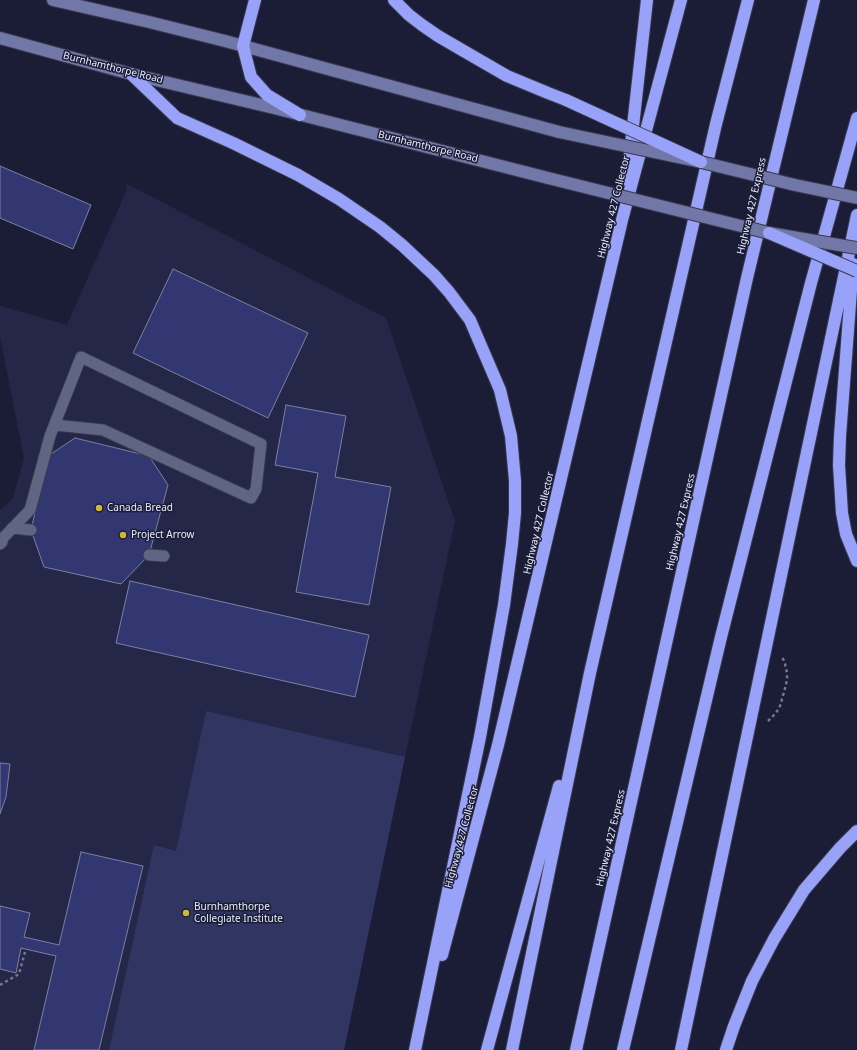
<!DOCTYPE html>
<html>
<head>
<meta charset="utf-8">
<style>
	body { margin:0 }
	canvas { display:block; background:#1b1d37 }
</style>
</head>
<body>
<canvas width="857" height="1050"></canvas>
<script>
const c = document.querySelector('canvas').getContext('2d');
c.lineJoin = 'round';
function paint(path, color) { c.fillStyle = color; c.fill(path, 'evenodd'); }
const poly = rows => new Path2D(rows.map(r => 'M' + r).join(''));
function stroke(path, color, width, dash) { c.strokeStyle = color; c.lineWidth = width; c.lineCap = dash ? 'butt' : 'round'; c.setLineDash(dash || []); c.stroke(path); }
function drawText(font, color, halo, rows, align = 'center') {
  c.font = font + ' "Noto Sans",sans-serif'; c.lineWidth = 3; c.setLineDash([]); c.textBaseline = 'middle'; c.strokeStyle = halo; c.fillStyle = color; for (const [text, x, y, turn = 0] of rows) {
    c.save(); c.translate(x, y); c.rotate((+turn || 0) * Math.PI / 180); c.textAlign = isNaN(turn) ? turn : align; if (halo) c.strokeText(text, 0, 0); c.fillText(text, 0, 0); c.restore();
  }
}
paint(poly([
	[127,184,386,318,455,521,405,757,344,1050,0,1050,0,510,13,498,24,458,0,336,0,306,67,325,126,192]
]), '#242747');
paint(poly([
	[206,711,405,757,344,1050,109,1050,154,845,176,851]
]), '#313561');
const building = poly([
	[0,166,91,205,73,249,0,218,0,166],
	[173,269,308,333,268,418,133,353,173,269],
	[286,405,346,416,335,477,391,487,369,605,296,592,318,473,275,465,286,405],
	[75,438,149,456,168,485,149,555,121,584,44,567,31,530,48,456,75,438],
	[130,581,369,635,355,697,116,643,130,581],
	[0,763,10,764,6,797,0,814,0,763],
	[81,852,143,866,99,1050,34,1050,56,956,21,948,16,973,0,969,0,906,30,913,24,937,59,945,81,852]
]);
paint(building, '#333771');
stroke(building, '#7b80a0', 1);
const lane = poly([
	[12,528,31,530],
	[0,544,2,542,3,538,30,510,50,436,81,357,261,444,256,489,251,498,103,430,55,425],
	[149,555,164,556]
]);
const secondary = poly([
	[53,0,149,22,225,41,559,132],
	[0,38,131,74,274,108,548,178]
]);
const highway = poly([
	[255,0,243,46,251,77,267,95,300,115],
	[394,0,409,15,422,25,438,36,462,50,507,76,548,93,566,100],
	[131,74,177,118,233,143,298,175,339,199,380,227,402,245,434,275,449,292,470,320,500,390,511,436,515,481,515,513,512,544,504,605,480,737,415,1050],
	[627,180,647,0],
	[853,264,840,436,839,465,842,513,846,534,857,561],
	[442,955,498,745,622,220,681,0],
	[487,1050,559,786],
	[512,1050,590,673,716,124,748,0],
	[576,1050,747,278,814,0],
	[623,1050,721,637,811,283,857,118],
	[681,1050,857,215],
	[726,1050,734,1026,752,981,774,939,804,890,840,848,857,831]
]);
stroke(lane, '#38394f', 13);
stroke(secondary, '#38394f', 14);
stroke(highway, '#38394f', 14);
stroke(poly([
	[768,721,776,713,780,706,786,685,787,678,787,673,785,664,782,656],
	[0,985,19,974,25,952]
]), '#76788f', 2.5, [3, 3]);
stroke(lane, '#606584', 11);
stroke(secondary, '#7177a7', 12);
stroke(highway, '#98a2f9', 12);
const secondaryBridge = poly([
	[559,132,701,162,795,185,857,198],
	[548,178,769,233,857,248]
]);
const highwayBridge = poly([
	[566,100,701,162],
	[769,233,857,271]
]);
stroke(secondaryBridge, '#38394f', 14, []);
stroke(highwayBridge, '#38394f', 14, []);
stroke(secondaryBridge, '#7177a7', 12);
stroke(highwayBridge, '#98a2f9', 12);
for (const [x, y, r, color] of [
	[99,508,4,"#d1b736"],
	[123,535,4,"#d1b736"],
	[186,913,4,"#d1b736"]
]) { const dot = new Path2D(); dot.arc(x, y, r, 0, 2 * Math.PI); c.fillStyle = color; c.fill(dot); stroke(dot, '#1b1d37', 1.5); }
drawText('10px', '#e9ecfe', '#1b1d37', [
	["Burnhamthorpe Road",113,68,14],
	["Burnhamthorpe Road",428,147,14],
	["Highway 427 Express",752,206,-77],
	["Highway 427 Collector",614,207,-76],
	["Highway 427 Express",681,522,-77],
	["Highway 427 Collector",539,523,-77],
	["Highway 427 Collector",462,837,-75],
	["Highway 427 Express",611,838,-77]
]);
drawText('10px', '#e9ecfe', '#1b1d37', [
	["Canada Bread",107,508],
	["Project Arrow",131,535],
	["Burnhamthorpe",194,907],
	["Collegiate Institute",194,919]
], 'left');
</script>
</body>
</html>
